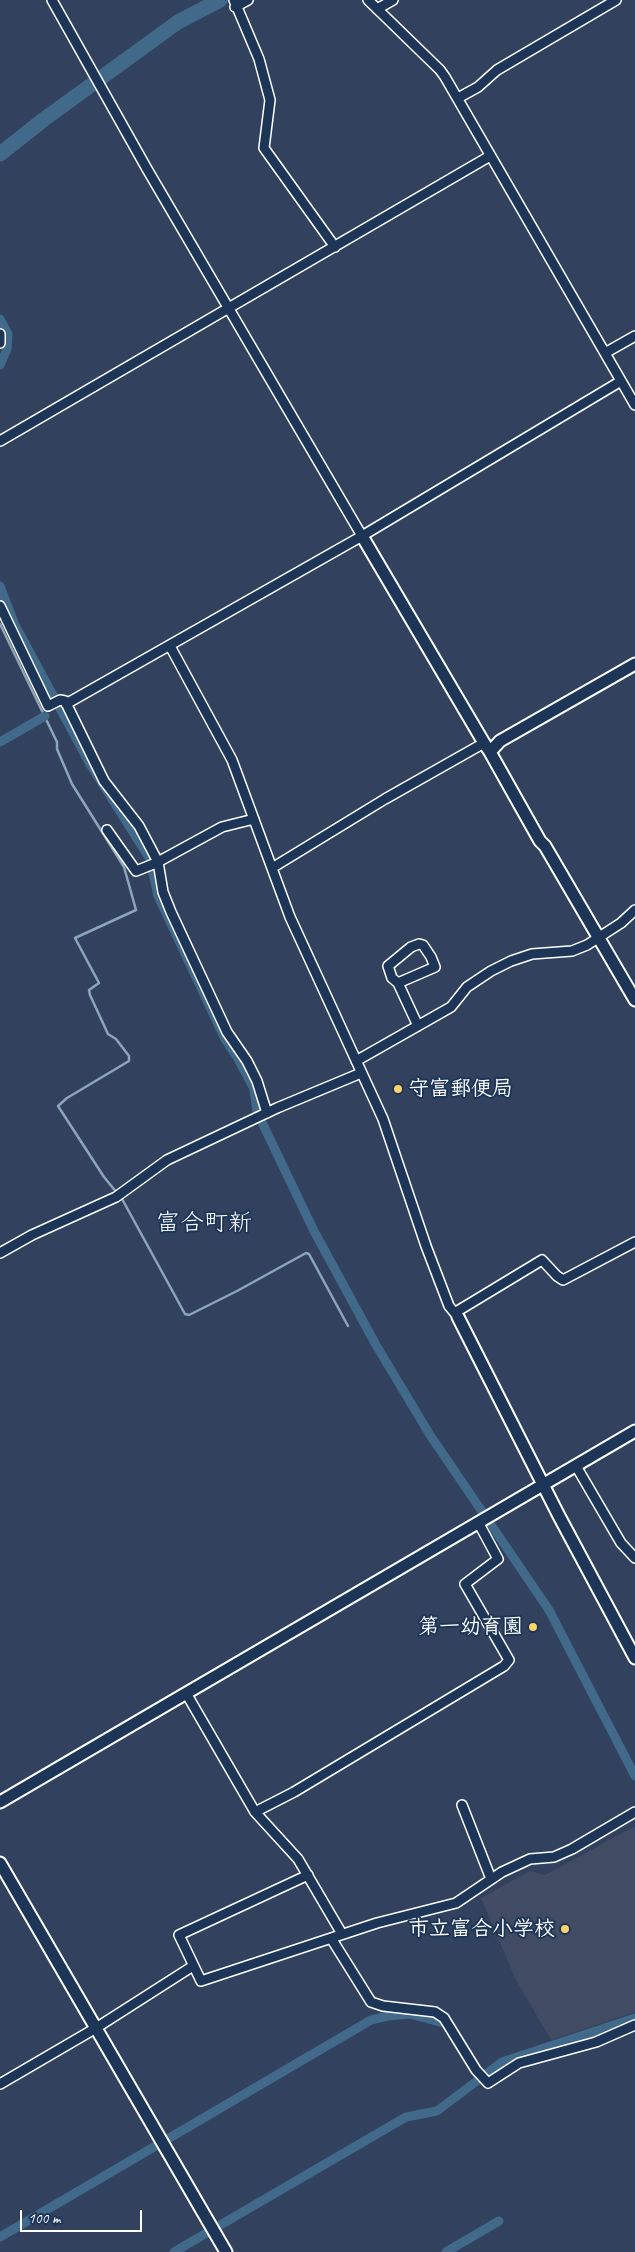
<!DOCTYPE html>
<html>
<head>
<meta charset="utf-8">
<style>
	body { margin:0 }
	#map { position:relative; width:635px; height:2252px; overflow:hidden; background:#32425e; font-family:Caveat,sans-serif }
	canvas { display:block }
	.scale { position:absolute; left:20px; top:2210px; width:122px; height:22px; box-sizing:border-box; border:2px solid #fff; border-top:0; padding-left:6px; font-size:15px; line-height:18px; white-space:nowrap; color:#fff; -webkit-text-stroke:4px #1d3557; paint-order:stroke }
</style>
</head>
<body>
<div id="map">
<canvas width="635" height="2252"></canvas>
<div class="scale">100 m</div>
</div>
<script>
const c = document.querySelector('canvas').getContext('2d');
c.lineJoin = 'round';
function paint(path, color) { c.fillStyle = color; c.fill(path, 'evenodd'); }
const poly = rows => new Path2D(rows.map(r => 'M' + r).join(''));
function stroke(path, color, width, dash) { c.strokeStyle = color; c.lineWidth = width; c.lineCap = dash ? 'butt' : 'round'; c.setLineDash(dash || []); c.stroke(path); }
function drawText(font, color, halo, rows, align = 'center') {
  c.font = font + ' Caveat,"Klee One",sans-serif'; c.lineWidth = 4; c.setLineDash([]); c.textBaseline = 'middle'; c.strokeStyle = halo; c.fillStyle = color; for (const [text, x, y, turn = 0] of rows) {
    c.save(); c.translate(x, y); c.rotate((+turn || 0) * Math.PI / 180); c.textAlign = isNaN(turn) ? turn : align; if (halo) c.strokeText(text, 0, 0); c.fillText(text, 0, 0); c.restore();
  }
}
paint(poly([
	[635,1826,635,2012,551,2040,515,1978,481,1898,530,1871,545,1875]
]), '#414b63');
stroke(poly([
	[0,624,57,742,57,749,72,784,124,867,136,910,75,938,99,983,89,990,90,995,108,1034,116,1039,129,1056,129,1061,67,1098,58,1106,104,1177,117,1193],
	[121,1197,185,1314,189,1315,237,1291,306,1253,309,1254,348,1326]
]), '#8da5b8', 2.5);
stroke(poly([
	[0,319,8,334,7,349,0,365],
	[0,586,15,625,90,764,150,859,158,896,225,1039,237,1057,254,1089,257,1112,314,1231,376,1345,430,1435,549,1610,635,1776],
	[0,742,45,716],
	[0,2237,371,2020,388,2016,410,2014,440,2022],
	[174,2252,406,2117,437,2111,502,2062,635,2018],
	[446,2252,499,2221]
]), '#416989', 9);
stroke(poly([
	[0,154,43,120,178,22,220,0]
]), '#416989', 15);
const minor = poly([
	[52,0,147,169,362,536],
	[234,0,259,59,270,100,264,148,335,247],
	[368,0,440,70,445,77,635,405],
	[235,7,248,0],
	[377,9,393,0],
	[458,98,478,87,497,70,616,0],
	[0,334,0,343],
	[605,353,635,336],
	[0,441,490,156],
	[0,606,48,706,60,700,65,701,104,781,139,826,158,862,163,892,171,912,227,1032,247,1061,257,1081,267,1113],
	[170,646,232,760,290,917,383,1119,426,1246,449,1306,458,1317],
	[66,704,362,536,621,381],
	[107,830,136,871,156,863,222,827,254,819],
	[272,868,385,799,484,743],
	[398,983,435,967,431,957,423,945,419,944,411,947,388,966,392,978,398,983,418,1026],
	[356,1061,451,1007,467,987,491,971,511,961,532,954,572,951,587,945,621,923,635,910],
	[0,1253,32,1235,116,1197,167,1160,277,1108,361,1073],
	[456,1312,542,1260,557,1276,563,1280,635,1242],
	[576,1466,621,1543,635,1558],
	[186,1693,255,1812,298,1859,342,1934],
	[462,1805,491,1879],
	[255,1812,294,1792,504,1666,509,1660,465,1584,498,1559,478,1522],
	[308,1875,179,1935,201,1981,377,1923,456,1903,502,1872,530,1859,554,1857,572,1849,635,1812],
	[331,1938,371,2002,383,2006,435,2012,444,2018,476,2070,488,2083,519,2063,596,2042,635,2025],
	[0,2084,96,2028,193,1966]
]);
const tertiary = poly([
	[362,536,484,743,490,752],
	[635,664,500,741,490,752,540,841,545,846,635,1000],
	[458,1317,559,1516,635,1658],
	[0,1802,635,1431],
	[0,1863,226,2252]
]);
stroke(minor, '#fff', 12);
stroke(tertiary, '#fff', 15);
stroke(minor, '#1d3557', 9);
stroke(tertiary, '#1d3557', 11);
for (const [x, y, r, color] of [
	[398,1089,5,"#ffd166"],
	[533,1627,5,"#ffd166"],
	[565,1929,5,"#ffd166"]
]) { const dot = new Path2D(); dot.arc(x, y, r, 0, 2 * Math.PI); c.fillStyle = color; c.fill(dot); stroke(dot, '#1d3557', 2); }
drawText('bold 21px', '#fff', '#1d3557', [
	["守富郵便局",408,1089,"left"],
	["第一幼育園",523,1627],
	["市立富合小学校",555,1929]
], 'right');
drawText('24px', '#fff', '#1d3557', [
	["富合町新",204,1224]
]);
</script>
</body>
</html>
